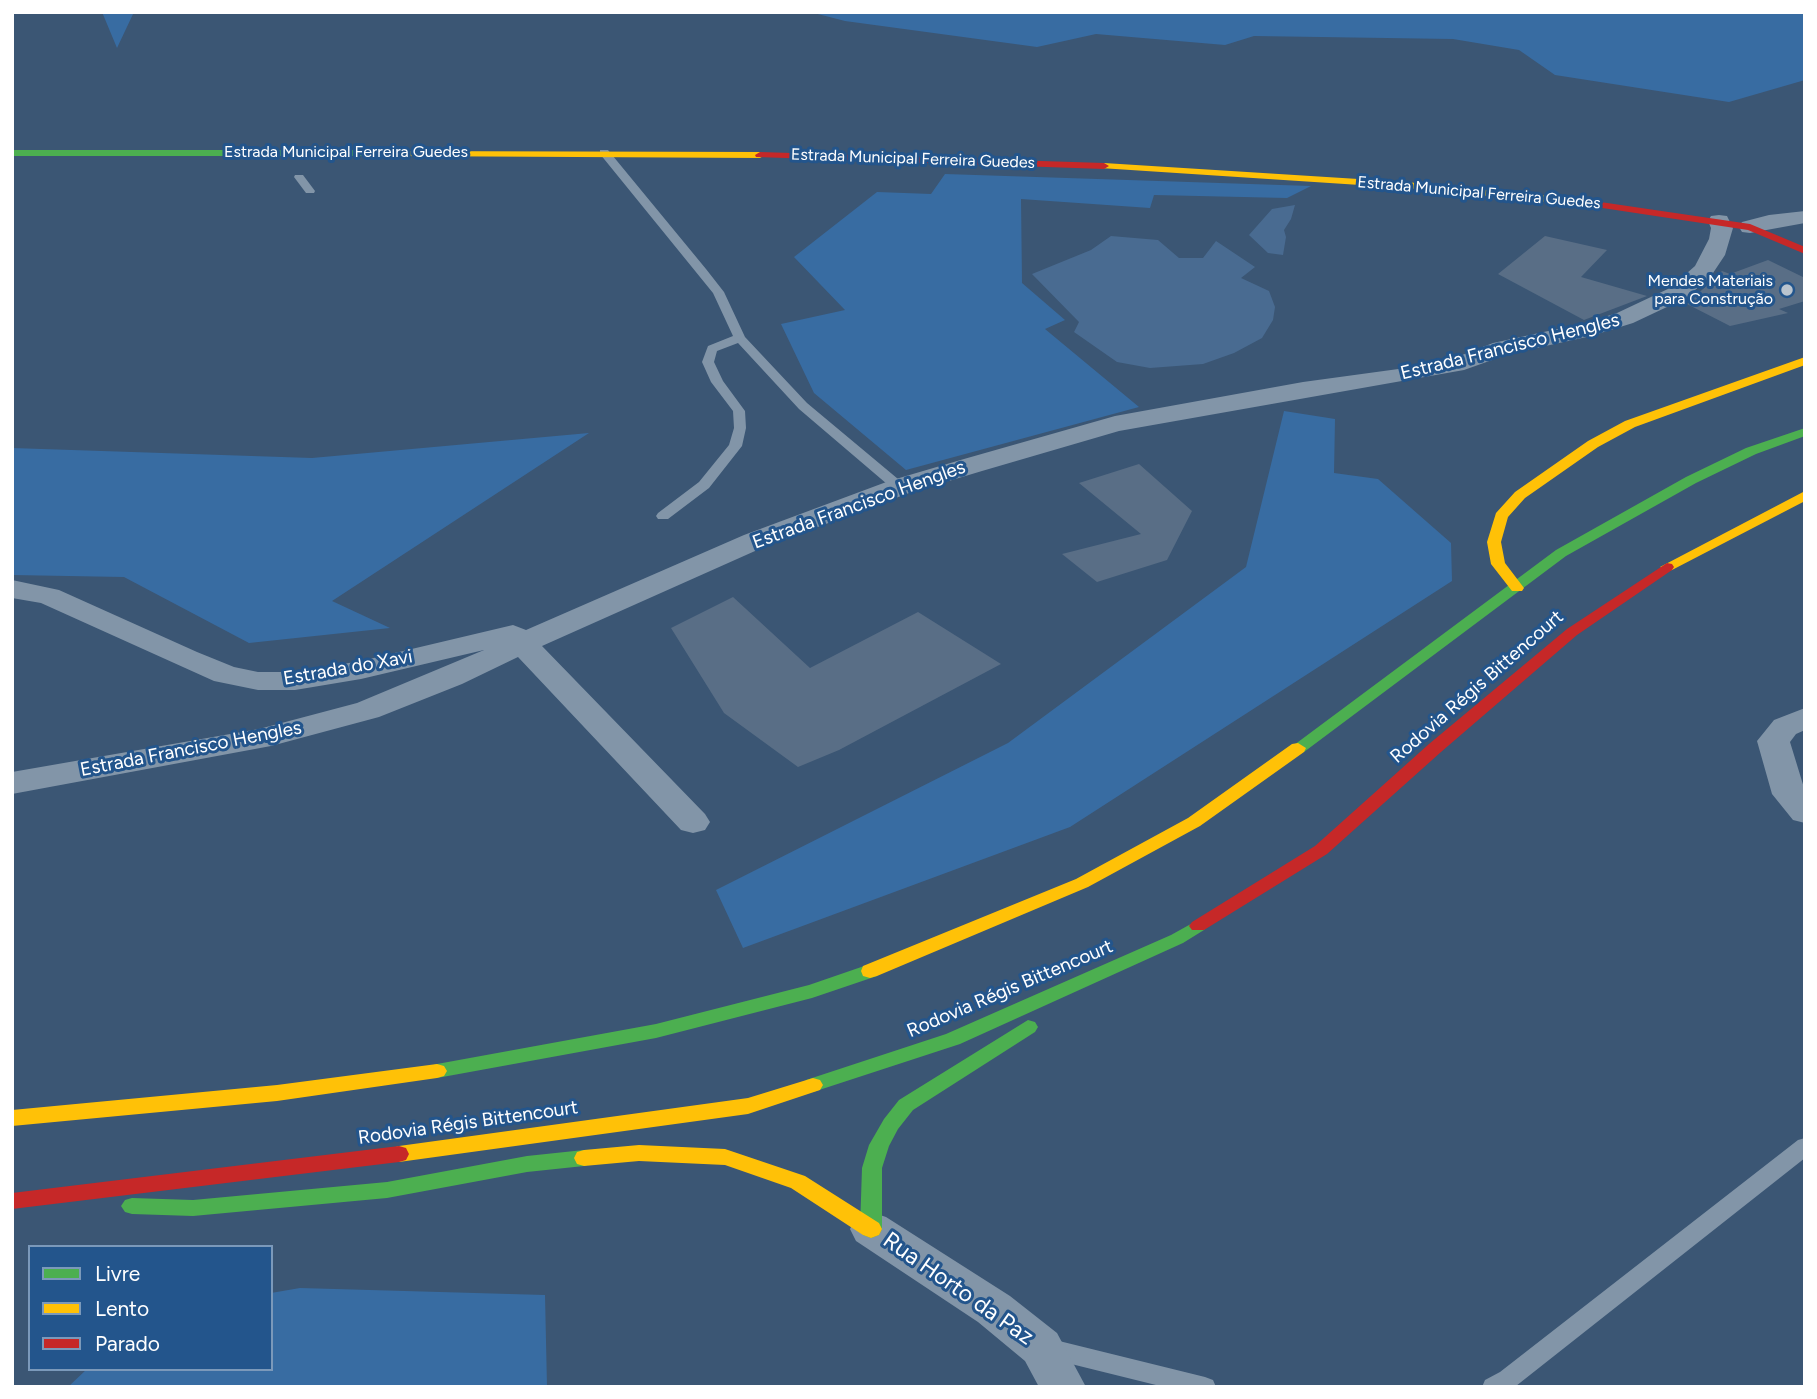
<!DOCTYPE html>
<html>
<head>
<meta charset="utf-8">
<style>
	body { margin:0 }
	#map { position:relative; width:1817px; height:1399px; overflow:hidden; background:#3b5674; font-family:Figtree,sans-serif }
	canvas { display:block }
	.frame { position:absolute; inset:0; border:14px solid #fff; pointer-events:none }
	.legend { position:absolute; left:28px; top:1245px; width:245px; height:126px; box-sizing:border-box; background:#23558c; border:2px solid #7b99ba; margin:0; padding:9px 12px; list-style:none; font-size:21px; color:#fff }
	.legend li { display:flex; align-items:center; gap:14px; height:35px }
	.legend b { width:35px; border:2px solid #7b99ba }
</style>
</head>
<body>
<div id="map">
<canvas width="1817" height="1399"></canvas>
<div class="frame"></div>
<ul class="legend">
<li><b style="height:9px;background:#4caf50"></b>Livre</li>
<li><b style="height:9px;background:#ffc107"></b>Lento</li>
<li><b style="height:9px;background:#c62828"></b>Parado</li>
</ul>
</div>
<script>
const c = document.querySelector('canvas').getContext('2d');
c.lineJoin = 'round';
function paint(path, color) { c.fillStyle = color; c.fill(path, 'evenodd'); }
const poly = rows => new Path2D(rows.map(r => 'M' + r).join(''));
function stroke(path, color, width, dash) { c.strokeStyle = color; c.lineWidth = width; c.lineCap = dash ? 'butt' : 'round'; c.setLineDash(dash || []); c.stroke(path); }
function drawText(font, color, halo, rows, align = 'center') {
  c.font = font + ' Figtree,sans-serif'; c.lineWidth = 6; c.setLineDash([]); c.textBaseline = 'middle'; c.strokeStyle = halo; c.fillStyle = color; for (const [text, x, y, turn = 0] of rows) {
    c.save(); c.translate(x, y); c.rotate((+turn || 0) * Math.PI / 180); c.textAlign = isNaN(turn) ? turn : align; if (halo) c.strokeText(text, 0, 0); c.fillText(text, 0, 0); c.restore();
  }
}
paint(poly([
	[102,12,134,12,117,48],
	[810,12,1805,12,1805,80,1729,102,1555,75,1519,50,1453,39,1254,36,1225,45,1096,34,1037,47,845,21],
	[945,174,1311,186,1287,198,1154,195,1150,208,1021,199,1022,283,1065,320,1045,329,1139,407,906,470,814,393,781,324,845,310,794,257,877,192,931,194],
	[1284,411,1335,419,1334,473,1378,479,1451,543,1452,581,1070,827,743,948,716,890,1008,743,1246,567],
	[589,433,332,601,390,628,249,643,124,577,12,575,12,448,312,458],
	[300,1288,545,1295,547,1387,68,1387,87,1369,271,1369,271,1293]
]), '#386ca2');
paint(poly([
	[1295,205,1291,219,1284,230,1286,237,1283,255,1268,253,1249,235,1272,209],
	[1111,236,1158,240,1179,258,1203,258,1216,241,1255,267,1241,278,1269,291,1275,307,1273,320,1262,338,1234,353,1203,364,1150,368,1117,362,1074,332,1079,322,1032,274,1091,250]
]), '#496b91');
paint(poly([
	[1545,236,1607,250,1581,277,1647,296,1584,320,1498,274],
	[1768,260,1805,278,1805,301,1779,309,1788,313,1730,326,1687,304,1722,271,1730,274],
	[1139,464,1192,511,1167,560,1097,582,1062,554,1141,534,1079,483],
	[733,597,810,668,918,612,1001,664,839,750,798,767,724,713,671,628]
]), '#596e86');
paint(poly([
	[600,150,608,150,706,269,724,292,745,337,807,403,904,484,906,487,904,490,894,490,799,409,738,343,717,351,714,362,723,381,745,411,746,428,742,446,709,488,668,519,658,519,656,516,658,513,699,482,729,445,734,428,733,411,711,382,702,362,708,346,733,336,713,293,600,154,600,150],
	[295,175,303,175,315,191,314,193,306,193,294,177,295,175],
	[1805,1138,1805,1158,1516,1386,1482,1387,1485,1380,1500,1372,1798,1140,1805,1138],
	[1047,1338,1205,1377,1213,1380,1216,1387,1164,1387,1047,1358,1039,1355,1036,1348,1039,1341,1047,1338]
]), '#8295a8');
paint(poly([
	[1805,211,1805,223,1750,233,1742,232,1739,227,1742,222,1769,215,1805,211],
	[1719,215,1727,216,1733,228,1725,255,1711,276,1686,298,1633,323,1591,336,1509,354,1464,370,1119,431,982,471,909,493,764,547,542,646,705,814,710,822,705,830,693,833,681,830,518,657,462,684,379,717,271,746,12,794,12,772,259,729,357,703,484,650,361,679,295,690,258,690,214,681,41,603,12,598,12,580,59,590,197,652,234,667,258,672,295,672,361,661,513,625,526,630,744,535,889,481,964,459,1115,416,1303,382,1413,367,1457,357,1493,343,1585,323,1617,313,1670,288,1695,266,1709,239,1711,228,1708,221,1711,216,1719,215],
	[1805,708,1805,730,1796,734,1790,742,1805,791,1805,823,1793,820,1772,794,1757,741,1774,720,1805,708],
	[871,1212,886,1217,1010,1296,1057,1333,1086,1387,1039,1387,1025,1361,978,1322,856,1241,850,1229,856,1217,871,1212]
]), '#8295a8');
paint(poly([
	[12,150,393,150,398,153,393,156,12,156,12,150],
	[1805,428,1805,436,1756,454,1696,483,1566,556,1304,752,1292,752,1290,748,1556,550,1686,477,1746,448,1805,428],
	[1198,920,1204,922,1207,926,1204,930,1183,943,960,1044,813,1092,806,1090,803,1085,806,1080,946,1034,1171,935,1198,920],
	[870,964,877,966,879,971,877,976,812,998,656,1038,437,1078,430,1076,427,1071,430,1066,437,1064,656,1024,809,985,870,964],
	[1028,1020,1035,1022,1038,1027,1035,1032,913,1110,898,1129,889,1146,882,1168,882,1229,879,1235,871,1238,863,1235,860,1229,862,1168,869,1145,884,1119,899,1100,1028,1020],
	[584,1150,591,1152,594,1158,591,1164,584,1166,527,1172,387,1198,193,1216,132,1214,125,1212,121,1206,125,1200,132,1198,193,1200,387,1182,527,1156,584,1150]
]), '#4caf50');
paint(poly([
	[389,151,760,152,765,155,760,158,393,156,389,155,389,151],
	[1104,163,1406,182,1580,199,1585,202,1580,205,1406,188,1100,168,1099,166,1104,163],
	[1805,357,1805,365,1635,427,1598,447,1525,498,1508,517,1501,542,1505,563,1524,588,1522,591,1512,591,1491,564,1487,542,1496,513,1515,492,1588,441,1625,421,1805,357],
	[1805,491,1805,501,1672,570,1667,571,1660,567,1805,491],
	[1298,743,1306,748,1304,752,1200,826,1088,887,877,976,870,978,863,976,861,971,863,966,1076,879,1188,818,1292,744,1298,743],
	[437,1064,444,1066,447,1071,444,1076,437,1078,277,1101,12,1126,12,1110,277,1085,437,1064],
	[813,1078,820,1080,823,1085,820,1090,748,1114,399,1162,392,1160,389,1154,392,1148,399,1146,748,1098,813,1078],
	[639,1145,725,1149,805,1176,879,1223,882,1229,879,1235,871,1238,863,1235,791,1188,725,1165,639,1161,584,1166,577,1164,574,1158,577,1152,584,1150,639,1145]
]), '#ffc107');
paint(poly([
	[760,152,1104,163,1109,166,1104,169,756,157,755,155,760,152],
	[1580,199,1750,224,1805,247,1805,254,1748,230,1576,204,1576,200,1580,199],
	[1667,563,1672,564,1674,567,1672,570,1577,635,1441,752,1327,854,1204,930,1192,930,1189,926,1192,922,1315,846,1429,744,1567,629,1667,563],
	[399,1146,406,1148,409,1154,406,1160,399,1162,12,1209,12,1193,399,1146]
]), '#c62828');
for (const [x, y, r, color] of [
	[1787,290,7,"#bac4ce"]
]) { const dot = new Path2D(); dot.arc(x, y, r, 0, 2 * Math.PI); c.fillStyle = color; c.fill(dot); stroke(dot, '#23558c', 2.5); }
drawText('16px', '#fff', '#23558c', [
	["Estrada Municipal Ferreira Guedes",346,152],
	["Estrada Municipal Ferreira Guedes",913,159,2],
	["Estrada Municipal Ferreira Guedes",1479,193,5]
]);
drawText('16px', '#fff', '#23558c', [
	["Mendes Materiais",1773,281],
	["para Construção",1773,299]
], 'right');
drawText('19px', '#fff', '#23558c', [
	["Estrada Francisco Hengles",1510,347,-14],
	["Estrada Francisco Hengles",859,505,-20],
	["Estrada do Xavi",348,668,-10],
	["Rodovia Régis Bittencourt",1477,687,-41],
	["Estrada Francisco Hengles",191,749,-11],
	["Rodovia Régis Bittencourt",1010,989,-23],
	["Rodovia Régis Bittencourt",468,1123,-8]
]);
drawText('23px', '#fff', '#23558c', [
	["Rua Horto da Paz",958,1289,35]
]);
</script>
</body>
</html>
